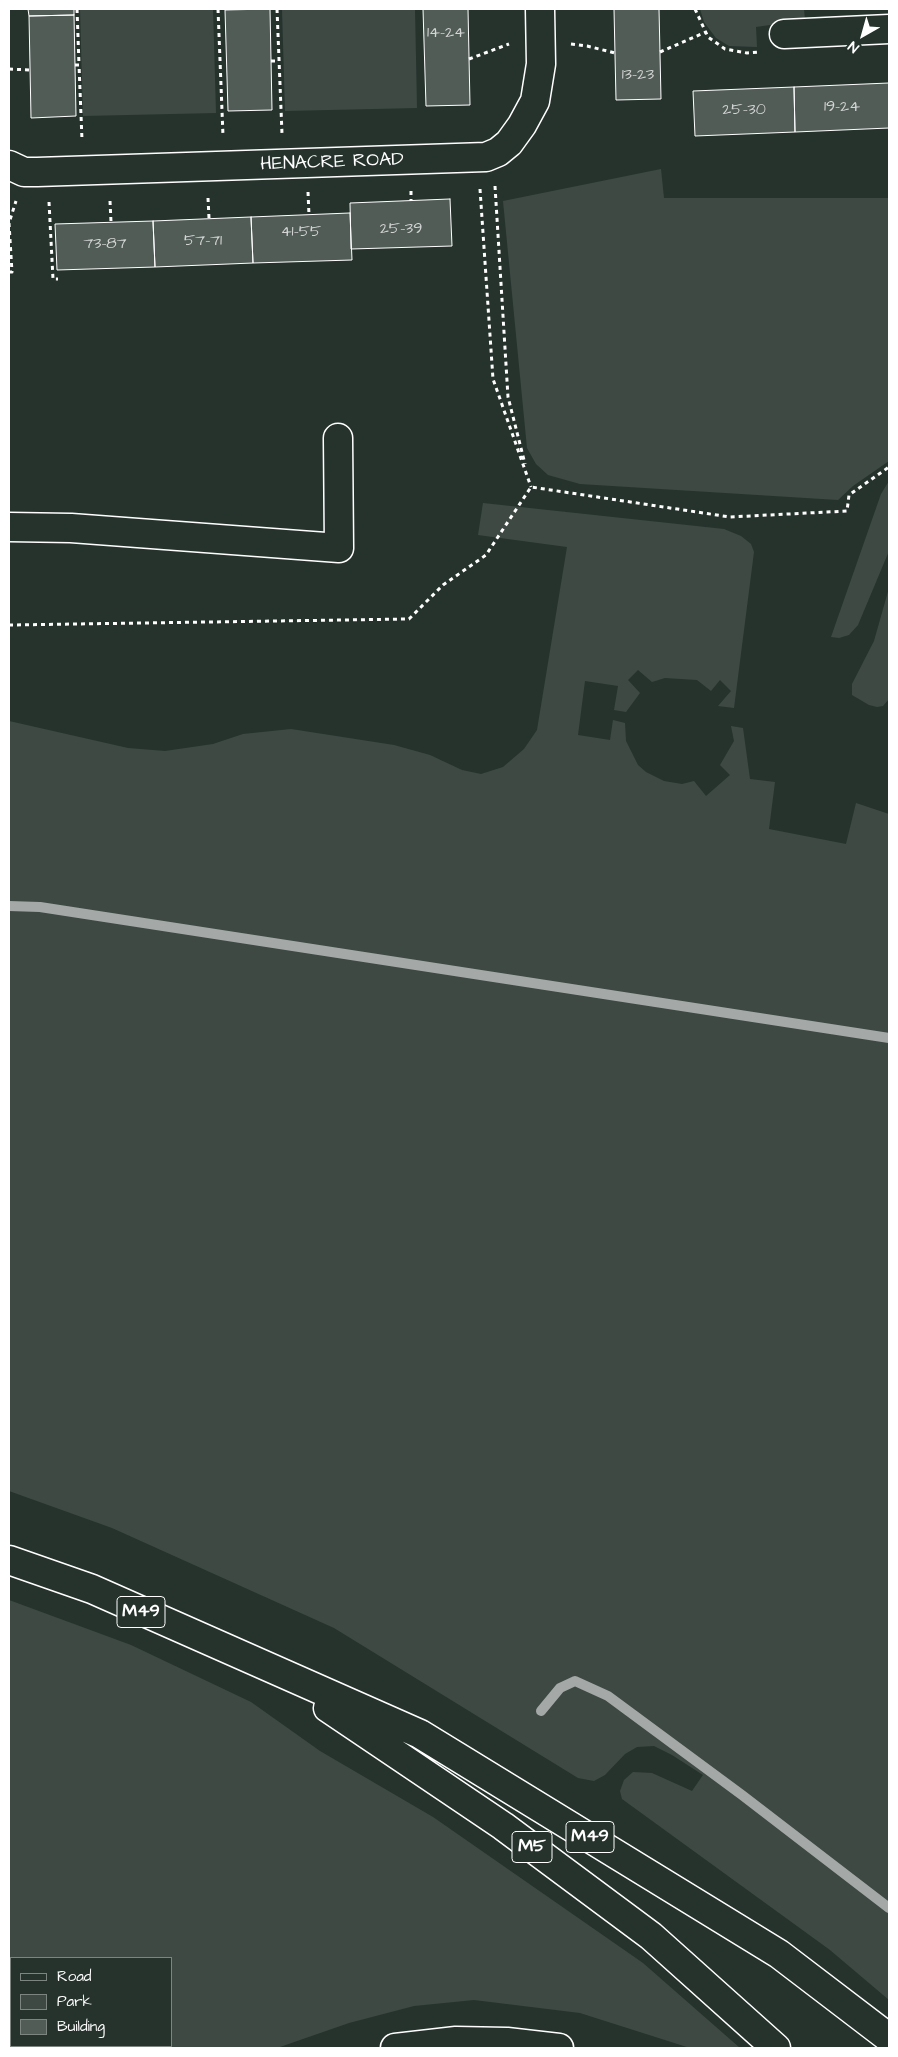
<!DOCTYPE html>
<html>
<head>
<meta charset="utf-8">
<style>
	body { margin:0 }
	#map { position:relative; width:898px; height:2057px; overflow:hidden; background:#26332d; font-family:"Architects Daughter",sans-serif }
	canvas { display:block }
	.frame { position:absolute; inset:0; border:10px solid #fff; pointer-events:none }
	.legend { position:absolute; left:10px; top:1957px; width:162px; height:90px; box-sizing:border-box; background:#26332d; border:1px solid #7d8581; margin:0; padding:6px 9px; list-style:none; font-size:15px; color:#fff }
	.legend li { display:flex; align-items:center; gap:10px; height:25px }
	.legend b { width:25px; border:1px solid #7d8581 }
	.north { position:absolute; left:838px; top:10px; width:50px; height:50px; -webkit-text-stroke:4px #26332d; paint-order:stroke; rotate:218deg; font-size:14px; font-weight:700; line-height:20px; text-align:center; color:#fff }
	.north::after { content:''; display:block; margin:auto; width:18px; height:22px; background:#fff; clip-path:polygon(50% 0,100% 100%,50% 72%,0 100%) }
</style>
</head>
<body>
<div id="map">
<canvas width="898" height="2057"></canvas>
<div class="frame"></div>
<ul class="legend">
<li><b style="height:6px;background:#26332d"></b>Road</li>
<li><b style="height:14px;background:#3e4944"></b>Park</li>
<li><b style="height:14px;background:#515c57"></b>Building</li>
</ul>
<div class="north">N</div>
</div>
<script>
const c = document.querySelector('canvas').getContext('2d');
c.lineJoin = 'round';
function paint(path, color) { c.fillStyle = color; c.fill(path, 'evenodd'); }
const poly = rows => new Path2D(rows.map(r => 'M' + r).join(''));
function stroke(path, color, width, dash) { c.strokeStyle = color; c.lineWidth = width; c.lineCap = dash ? 'butt' : 'round'; c.setLineDash(dash || []); c.stroke(path); }
function drawText(font, color, halo, rows, align = 'center') {
  c.font = font + ' "Architects Daughter",sans-serif'; c.lineWidth = 5; c.setLineDash([]); c.textBaseline = 'middle'; c.strokeStyle = halo; c.fillStyle = color; for (const [text, x, y, turn = 0] of rows) {
    c.save(); c.translate(x, y); c.rotate((+turn || 0) * Math.PI / 180); c.textAlign = isNaN(turn) ? turn : align; if (halo) c.strokeText(text, 0, 0); c.fillText(text, 0, 0); c.restore();
  }
}
paint(poly([
	[80,9,213,9,216,113,83,116],
	[282,9,415,9,417,108,285,111],
	[700,9,804,9,805,20,756,27,757,47,729,46,716,38,704,22],
	[661,169,664,198,889,198,889,461,853,486,838,500,580,484,548,475,536,464,527,448,503,201],
	[889,481,889,551,858,625,849,635,839,638,831,637,881,494],
	[483,503,724,529,741,536,751,544,754,552,734,708,718,706,731,691,720,680,711,691,697,680,665,678,652,682,638,670,628,680,640,693,626,712,614,710,618,686,585,681,578,735,610,740,613,720,625,723,626,741,638,765,646,772,664,781,682,784,694,781,706,796,730,775,720,765,734,741,731,726,743,728,750,779,775,782,769,829,846,844,856,803,889,814,889,2000,830,1950,622,1799,620,1791,624,1780,633,1772,652,1773,692,1791,703,1775,672,1755,654,1746,637,1747,625,1754,605,1775,594,1781,578,1778,334,1628,112,1528,9,1491,9,721,128,748,165,751,213,744,243,734,291,729,394,745,430,755,462,770,481,774,503,767,524,749,537,730,567,547,478,535],
	[889,588,889,699,883,706,877,707,869,705,852,695,852,684,874,641],
	[9,1600,131,1645,251,1702,320,1751,433,1817,643,1963,740,2048,690,2048,580,2013,474,2000,414,2006,349,2023,277,2048,9,2048],
	[171,1958,171,2046,11,2046,11,1958]
]), '#3e4944');
stroke(poly([
	[9,906,40,907,889,1038],
	[541,1711,560,1688,575,1681,608,1696,742,1795,889,1908]
]), '#a4a9a7', 10);
const building = poly([
	[28,9,74,9,74,15,29,16,28,9],
	[270,9,272,110,228,111,225,10,270,9],
	[423,9,468,9,470,105,426,106,423,9],
	[614,9,659,9,661,99,616,100,614,9],
	[74,15,76,116,31,118,29,16,74,15],
	[889,83,889,128,795,132,794,87,889,83],
	[794,87,795,132,695,136,693,91,794,87],
	[450,199,452,246,351,249,350,203,450,199],
	[350,213,352,260,253,263,251,217,350,213],
	[251,217,253,263,155,267,153,221,251,217],
	[153,221,155,267,57,270,55,224,153,221]
]);
paint(building, '#515c57');
stroke(building, '#fff', 1);
const minor = poly([
	[784,34,889,29],
	[9,165,24,172,37,172,486,157,498,152,509,143,522,125,535,101,541,64,540,9],
	[9,527,71,528,339,548,338,438]
]);
const motorway = poly([
	[9,1560,92,1589,420,1734,779,1954,889,2038],
	[328,1708,503,1826,651,1936,776,2048],
	[395,2048,456,2041,507,2042,559,2048]
]);
stroke(minor, '#fff', 31);
stroke(motorway, '#fff', 31);
stroke(poly([
	[77,9,79,65],
	[218,9,223,136],
	[277,9,282,134],
	[695,9,708,37,725,49,747,53,759,52],
	[571,44,587,46,615,53],
	[660,52,706,32],
	[469,59,509,44],
	[271,61,279,61],
	[75,65,79,65,82,140],
	[9,69,30,70],
	[495,186,508,397,525,464],
	[480,189,493,379,531,487],
	[411,191,411,201],
	[308,192,309,215],
	[208,198,209,218],
	[110,201,111,222],
	[49,202,53,279,58,279],
	[9,272,12,272,9,223,16,201],
	[9,625,409,619,443,585,486,555,531,487,730,517,847,511,849,495,889,467]
]), '#fff', 3, [4, 4]);
stroke(minor, '#26332d', 28);
stroke(motorway, '#26332d', 28);
drawText('16px', '#d4d6d5', null, [
	["14-24",446,34],
	["13-23",638,76],
	["19-24",842,108],
	["25-30",744,111],
	["25-39",401,230],
	["41-55",301,233],
	["57-71",203,242],
	["73-87",105,245]
]);
for (const [x, y, w] of [
	[141,1612,48],
	[590,1837,48],
	[532,1847,40]
]) { const box = new Path2D(); box.roundRect(x - w / 2, y - 15.5, w, 31, 4); c.fillStyle = '#26332d'; c.fill(box); stroke(box, '#fff', 1); }
drawText('bold 18px', '#fff', null, [
	["M49",141,1612],
	["M49",590,1837],
	["M5",532,1847]
]);
drawText('19px', '#fff', '#26332d', [
	["HENACRE ROAD",332,163,-2]
]);
</script>
</body>
</html>
